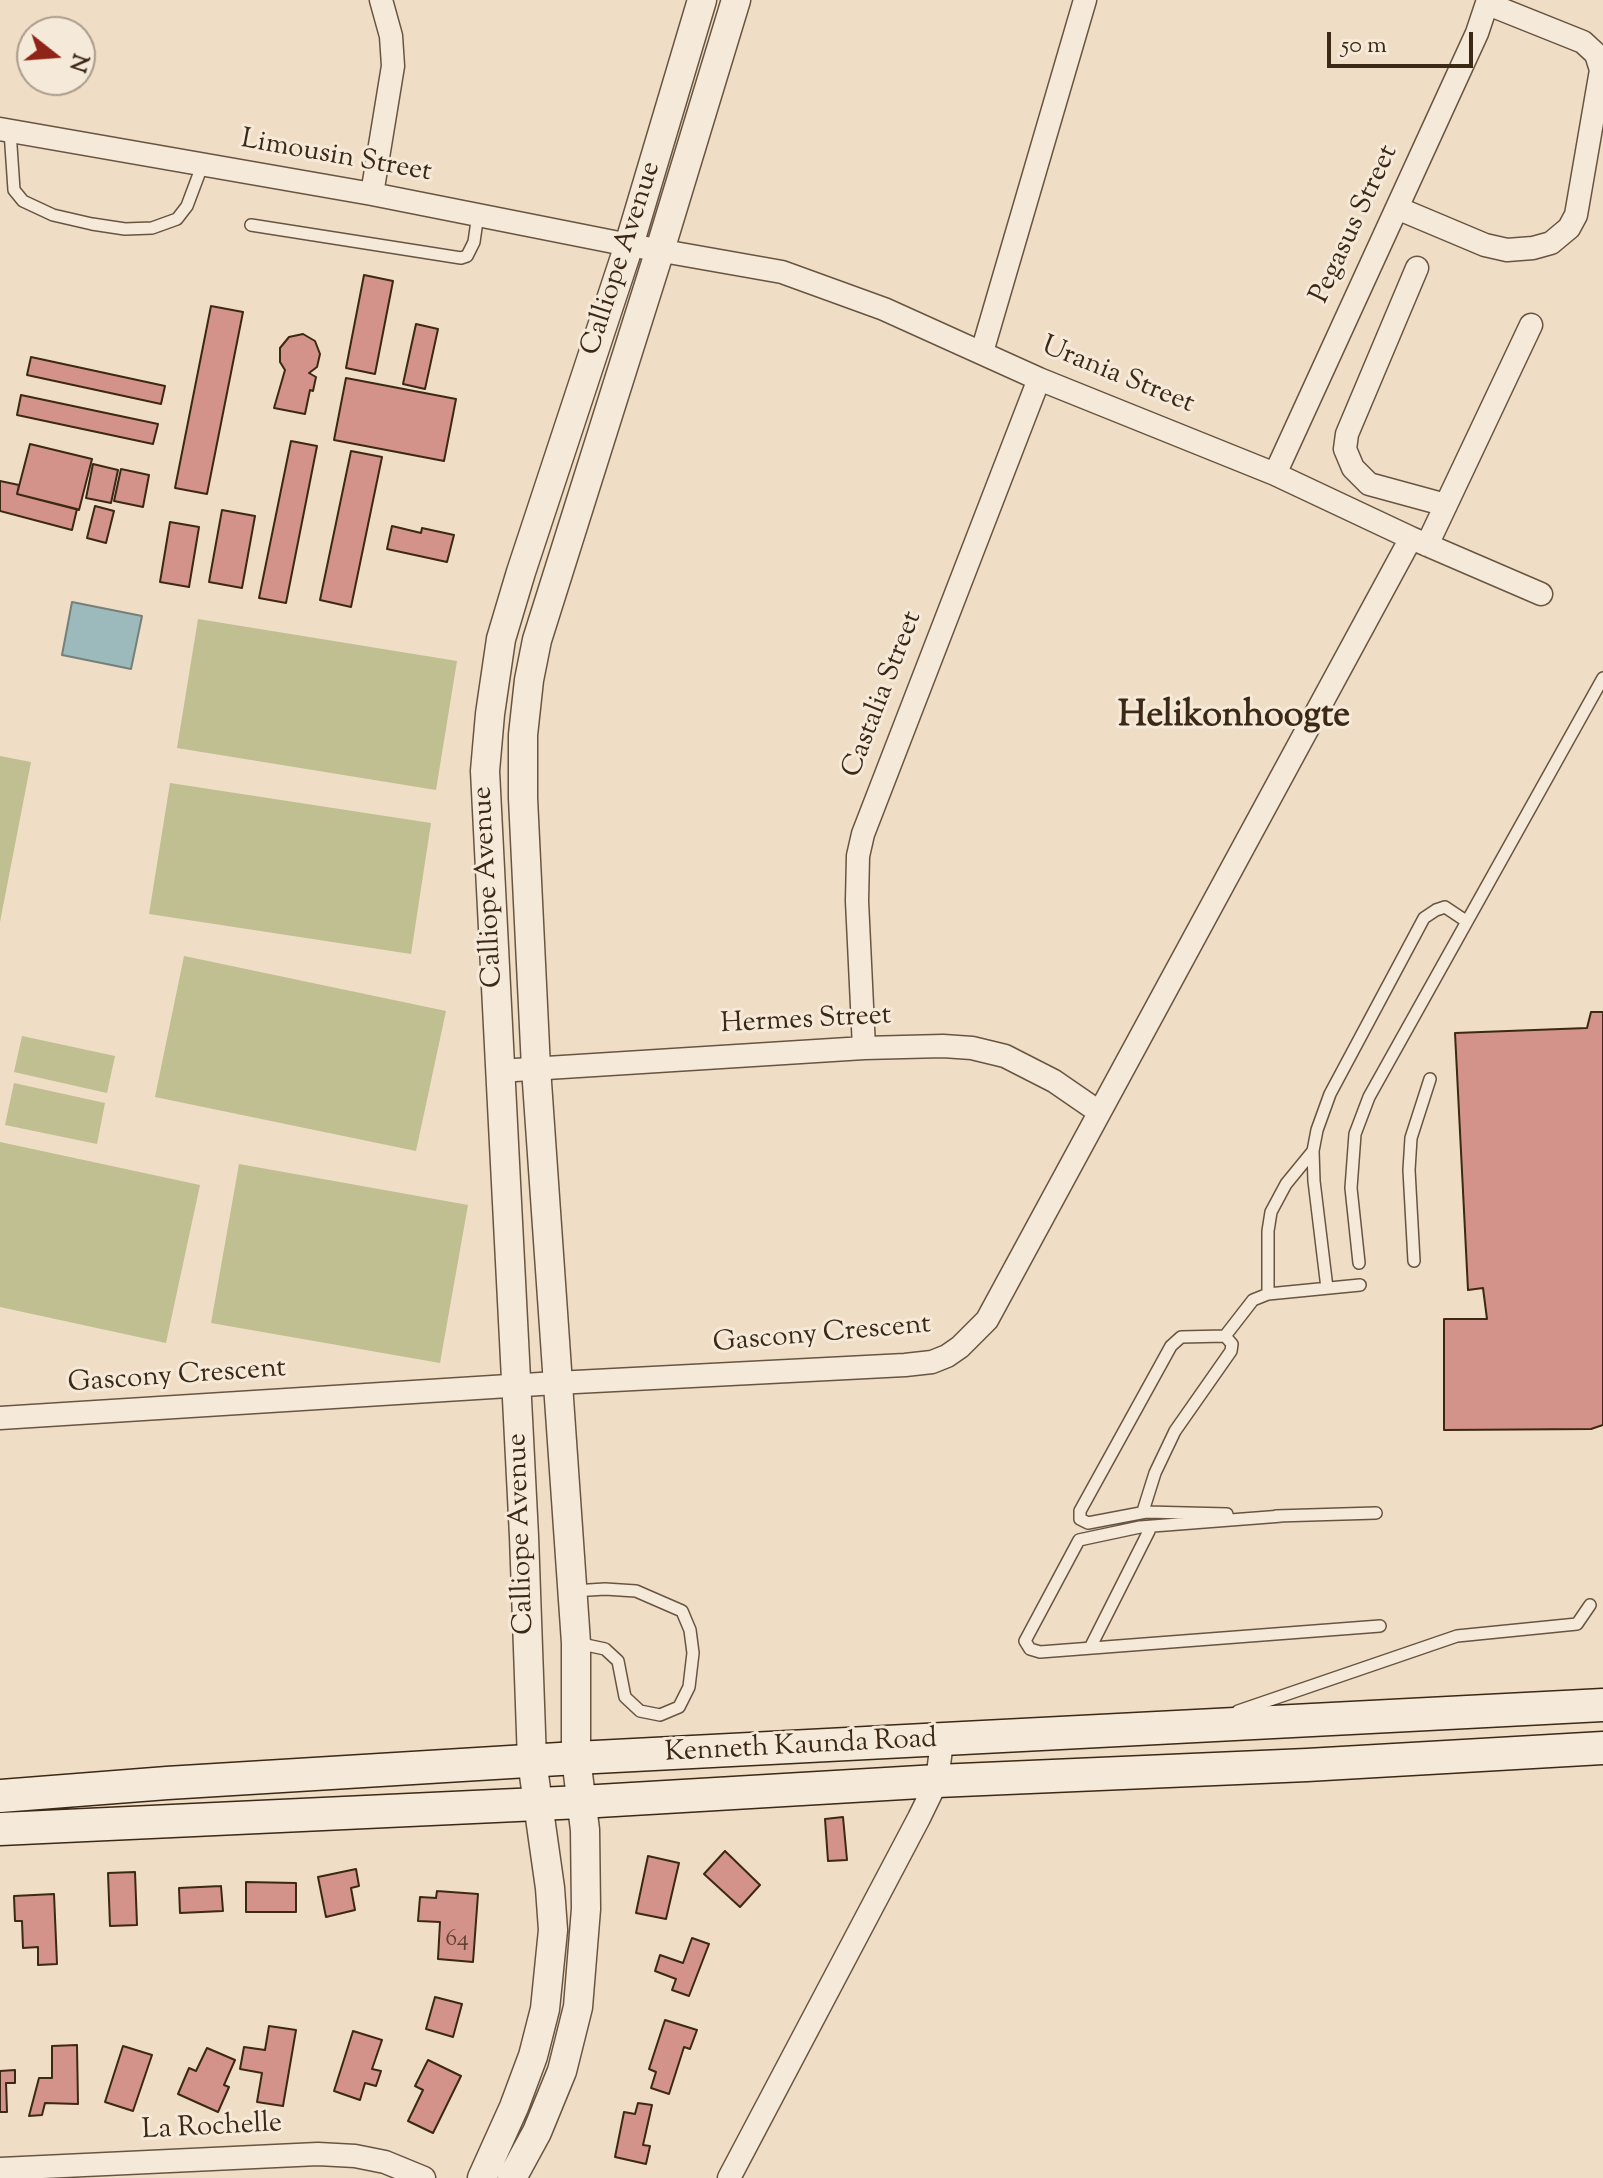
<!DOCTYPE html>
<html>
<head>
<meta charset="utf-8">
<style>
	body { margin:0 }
	#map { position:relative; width:1603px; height:2178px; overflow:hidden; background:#efddc5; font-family:"Sorts Mill Goudy",serif }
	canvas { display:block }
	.north { position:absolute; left:16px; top:16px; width:80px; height:80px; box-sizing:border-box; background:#f5e9d9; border:2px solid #ab9c8b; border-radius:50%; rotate:107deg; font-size:22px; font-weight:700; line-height:32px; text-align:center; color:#3b2815 }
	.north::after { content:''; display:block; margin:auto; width:28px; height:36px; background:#8f2418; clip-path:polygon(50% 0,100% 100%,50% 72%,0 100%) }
	.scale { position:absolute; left:1327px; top:32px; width:146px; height:36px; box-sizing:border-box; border:4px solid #3b2815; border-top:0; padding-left:10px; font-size:24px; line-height:28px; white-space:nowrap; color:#3b2815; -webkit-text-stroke:6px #f5e9d9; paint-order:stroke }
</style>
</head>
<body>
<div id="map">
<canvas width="1603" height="2178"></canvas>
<div class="north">N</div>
<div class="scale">50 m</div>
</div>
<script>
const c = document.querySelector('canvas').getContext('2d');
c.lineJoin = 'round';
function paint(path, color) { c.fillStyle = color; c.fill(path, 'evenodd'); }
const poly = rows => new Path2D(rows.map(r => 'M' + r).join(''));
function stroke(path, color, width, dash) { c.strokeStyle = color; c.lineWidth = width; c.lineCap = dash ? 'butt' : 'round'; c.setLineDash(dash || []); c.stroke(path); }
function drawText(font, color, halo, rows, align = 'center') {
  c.font = font + ' "Sorts Mill Goudy",serif'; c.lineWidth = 6; c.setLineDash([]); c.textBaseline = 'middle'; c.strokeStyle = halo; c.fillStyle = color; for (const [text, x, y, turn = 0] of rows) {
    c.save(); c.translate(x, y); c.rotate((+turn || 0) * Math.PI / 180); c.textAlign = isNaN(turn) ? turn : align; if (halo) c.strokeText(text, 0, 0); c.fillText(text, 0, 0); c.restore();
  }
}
paint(poly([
	[198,619,457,661,436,790,177,748],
	[0,756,31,762,0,922],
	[170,783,431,823,411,954,149,914],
	[184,956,446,1011,416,1151,155,1097],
	[22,1036,115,1056,107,1093,14,1072],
	[14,1083,105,1103,97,1144,5,1125],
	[0,1142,200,1185,166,1343,0,1307],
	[239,1164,468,1205,440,1363,211,1323]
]), '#bfbf91');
const water = poly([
	[72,602,142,616,131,669,62,655,72,602]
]);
paint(water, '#9cbabc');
stroke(water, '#758079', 2);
const building = poly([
	[364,275,393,281,375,374,346,368,364,275],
	[211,306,243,312,207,494,175,488,211,306],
	[416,324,438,329,425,389,403,384,416,324],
	[303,334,315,341,320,354,317,367,309,373,316,377,313,391,310,390,305,414,274,408,285,370,280,362,280,348,289,337,303,334],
	[31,357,165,386,161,404,27,375,31,357],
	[346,378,456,399,444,461,334,440,346,378],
	[21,395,158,424,153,444,17,415,21,395],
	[291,441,317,446,286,603,259,598,291,441],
	[30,444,92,459,79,510,17,494,30,444],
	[351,451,382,457,351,607,320,600,351,451],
	[93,464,118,470,111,503,86,498,93,464],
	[121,469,149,475,143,507,114,501,121,469],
	[0,481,19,485,17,494,77,509,72,530,0,511,0,481],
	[95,506,114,511,106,543,87,538,95,506],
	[222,510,255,516,242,588,209,582,222,510],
	[170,522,199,527,189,587,160,582,170,522],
	[392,526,421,533,422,528,454,535,447,562,387,549,392,526],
	[1591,1012,1603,1012,1603,1425,1591,1429,1444,1430,1444,1319,1487,1319,1483,1288,1468,1290,1455,1033,1587,1028,1591,1012],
	[843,1817,847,1860,828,1861,825,1819,843,1817],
	[725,1851,760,1885,740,1907,704,1874,725,1851],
	[648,1856,679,1863,666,1919,636,1913,648,1856],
	[356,1869,359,1886,351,1888,355,1910,326,1917,318,1877,356,1869],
	[135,1872,137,1925,110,1926,108,1873,135,1872],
	[246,1882,296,1883,296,1912,246,1912,246,1882],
	[221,1886,223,1911,180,1913,179,1888,221,1886],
	[437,1891,478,1894,473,1962,438,1959,440,1922,418,1921,420,1897,436,1898,437,1891],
	[54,1894,57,1964,38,1965,38,1947,23,1948,22,1921,15,1921,14,1896,54,1894],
	[692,1938,709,1944,689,1996,672,1990,676,1979,655,1971,660,1955,683,1963,692,1938],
	[435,1997,462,2004,453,2037,426,2029,435,1997],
	[665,2020,697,2030,690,2049,684,2047,669,2094,651,2088,656,2072,649,2069,665,2020],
	[269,2026,296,2030,283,2106,257,2102,262,2073,240,2069,244,2047,265,2050,269,2026],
	[353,2031,382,2040,372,2069,381,2071,376,2086,365,2083,360,2100,334,2091,353,2031],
	[77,2045,78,2104,45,2103,42,2115,29,2116,39,2078,52,2078,52,2046,77,2045],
	[123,2046,152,2055,133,2111,105,2102,123,2046],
	[207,2048,235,2060,224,2085,229,2087,218,2112,178,2094,189,2068,196,2071,207,2048],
	[428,2060,461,2076,433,2133,408,2121,423,2090,415,2086,428,2060],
	[15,2070,15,2083,6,2083,7,2112,0,2112,0,2071,15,2070],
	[638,2103,652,2105,643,2145,650,2146,646,2164,615,2157,624,2112,635,2114,638,2103]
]);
paint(building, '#d4938a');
stroke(building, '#3b2815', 2);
const service = poly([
	[10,131,14,190,23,201,53,215,92,224,125,229,152,228,177,219,187,206,202,166],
	[251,225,461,258,467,256,474,242,478,214],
	[1414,1261,1409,1170,1411,1138,1430,1079],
	[1359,1263,1351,1188,1355,1134,1369,1097,1603,678],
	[1327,1288,1314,1181,1313,1151,1317,1130,1330,1094,1424,918,1436,910,1445,907,1466,921],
	[1268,1294,1268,1231,1271,1212,1286,1184,1313,1151],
	[1225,1336,1232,1344,1231,1351,1175,1431,1155,1473,1144,1508,1146,1512,1227,1514],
	[1146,1512,1088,1523,1080,1519,1080,1511,1171,1346,1181,1337,1225,1336,1253,1300,1268,1294,1360,1285],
	[1276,1516,1376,1513],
	[1282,1516,1140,1527,1079,1540,1025,1641,1030,1649,1040,1652,1380,1626],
	[573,1591,605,1589,636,1591,682,1611,690,1630,693,1653,689,1687,679,1707,660,1715,640,1711,625,1697,618,1661,605,1649,577,1643],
	[1090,1648,1149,1531,1146,1528],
	[1238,1711,1457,1636,1577,1624,1590,1605]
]);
const minor = poly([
	[0,129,372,194,629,245,782,272,884,309,1039,379,1275,474,1411,538,1541,594],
	[372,194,393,66,391,36,381,0],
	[1397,208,1485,245,1507,250,1533,248,1551,243,1569,228,1576,215,1601,70,1596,54,1583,42,1488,4],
	[1417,268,1347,434,1345,449,1353,468,1369,484,1446,505],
	[982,352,1085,0],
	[1275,474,1477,33,1488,0],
	[1427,545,1531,325],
	[864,1048,857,901,858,856,863,834,1039,379],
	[499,1071,864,1048,943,1046,972,1048,1005,1056,1054,1081,1099,1112],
	[0,1418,556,1383,905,1365,932,1362,947,1356,960,1347,987,1320,1411,538],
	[0,2169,318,2154,355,2156,385,2162,424,2178],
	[729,2178,919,1818,937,1781,942,1741]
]);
const tertiary = poly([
	[482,2178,514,2107,533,2056,545,2009,553,1930,550,1888,532,1761,524,1536,485,771,490,714,501,639,521,572,629,245,702,0],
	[512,2178,537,2132,562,2071,578,2007,586,1909,585,1830,576,1758,576,1643,536,1068,523,798,523,735,529,680,537,640,660,250,736,0]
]);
const secondary = poly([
	[0,1796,167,1783,576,1758,1603,1705],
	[0,1829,581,1802,937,1781,1307,1765,1603,1748]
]);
stroke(service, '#685541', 14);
stroke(minor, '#685541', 25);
stroke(tertiary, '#685541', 31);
stroke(secondary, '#3b2815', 35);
stroke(service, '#f5e9d9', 11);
stroke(minor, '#f5e9d9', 22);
stroke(tertiary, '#f5e9d9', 28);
stroke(secondary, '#f5e9d9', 32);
drawText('24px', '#614332', null, [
	["64",457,1941]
]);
drawText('28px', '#3b2815', '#f5e9d9', [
	["Limousin Street",336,158,10],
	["Pegasus Street",1356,225,-65],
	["Calliope Avenue",623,259,-72],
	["Urania Street",1117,377,22],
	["Castalia Street",884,695,-69],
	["Calliope Avenue",490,887,-93],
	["Hermes Street",806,1022,-3],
	["Gascony Crescent",822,1336,-5],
	["Gascony Crescent",177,1378,-4],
	["Calliope Avenue",523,1534,-92],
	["Kenneth Kaunda Road",801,1748,-3],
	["La Rochelle",212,2129,-3]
]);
drawText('bold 36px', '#3b2815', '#f5e9d9', [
	["Helikonhoogte",1234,719]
]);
</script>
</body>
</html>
